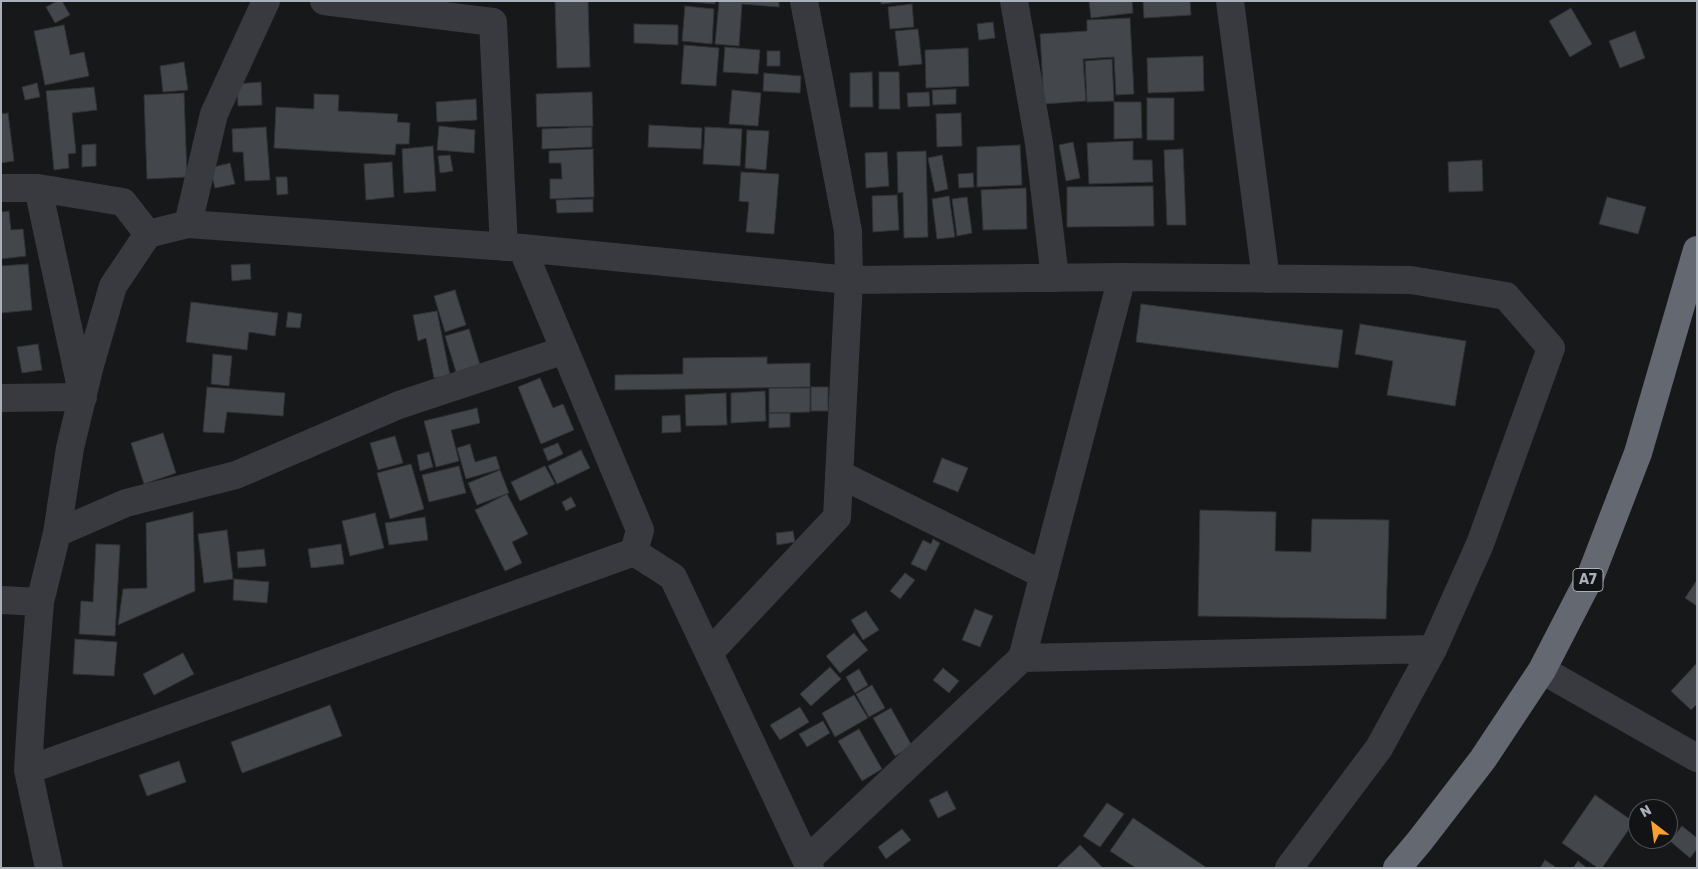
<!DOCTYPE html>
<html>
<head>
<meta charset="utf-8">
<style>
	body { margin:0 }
	#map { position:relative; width:1698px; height:869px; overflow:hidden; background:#17181a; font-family:Rubik,sans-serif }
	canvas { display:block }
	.frame { position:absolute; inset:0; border:2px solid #a9b0ba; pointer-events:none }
	.north { position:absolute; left:1628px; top:799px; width:50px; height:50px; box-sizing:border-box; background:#121315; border:1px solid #4e5257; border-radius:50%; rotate:330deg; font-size:14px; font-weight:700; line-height:20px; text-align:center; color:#a9b0ba }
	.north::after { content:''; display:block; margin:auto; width:18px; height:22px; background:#faa02f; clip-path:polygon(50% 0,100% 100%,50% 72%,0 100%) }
</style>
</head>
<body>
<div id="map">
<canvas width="1698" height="869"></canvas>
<div class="frame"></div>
<div class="north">N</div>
</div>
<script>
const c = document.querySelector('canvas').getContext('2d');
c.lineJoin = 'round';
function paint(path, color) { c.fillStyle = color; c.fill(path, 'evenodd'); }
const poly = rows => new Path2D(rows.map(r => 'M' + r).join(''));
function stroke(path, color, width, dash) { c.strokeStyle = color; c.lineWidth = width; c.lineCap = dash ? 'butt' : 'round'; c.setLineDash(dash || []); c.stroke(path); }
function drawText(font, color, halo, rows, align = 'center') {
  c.font = font + ' Rubik,sans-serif'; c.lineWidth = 5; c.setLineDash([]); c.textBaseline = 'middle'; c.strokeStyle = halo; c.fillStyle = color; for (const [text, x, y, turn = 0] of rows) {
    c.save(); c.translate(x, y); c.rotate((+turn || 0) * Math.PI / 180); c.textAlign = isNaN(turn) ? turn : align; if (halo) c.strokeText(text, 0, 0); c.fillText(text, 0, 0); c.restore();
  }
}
const building = poly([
	[57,1,62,1,70,15,55,23,46,7,57,1],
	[555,1,588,1,590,67,557,68,555,1],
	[680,1,715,1,715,4,680,1],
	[719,1,779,1,779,7,742,4,739,46,715,44,719,1],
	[881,1,909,1,881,4,881,1],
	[1089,1,1132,1,1133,13,1091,18,1089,1],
	[1143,1,1190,1,1191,15,1144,18,1143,1],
	[912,4,914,27,890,29,888,7,912,4],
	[685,6,714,9,712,44,682,41,685,6],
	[1571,8,1592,44,1570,57,1549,21,1571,8],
	[1130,18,1134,94,1116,95,1114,57,1083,59,1086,101,1044,104,1040,34,1087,31,1087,20,1130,18],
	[993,22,995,38,979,40,977,24,993,22],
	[634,24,678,25,678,45,634,43,634,24],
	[64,25,70,55,84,52,89,76,45,85,34,31,64,25],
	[918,29,922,64,899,66,895,31,918,29],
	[1635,31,1645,58,1620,68,1609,41,1635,31],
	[684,45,719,48,716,86,681,84,684,45],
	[725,47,760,50,758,74,723,72,725,47],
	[968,48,969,86,926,88,925,50,968,48],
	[767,51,780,51,780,66,767,66,767,51],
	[1203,56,1204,91,1148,93,1147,58,1203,56],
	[1112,59,1114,101,1087,102,1085,61,1112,59],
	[184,62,188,90,163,92,160,66,184,62],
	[872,72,873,107,850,107,850,73,872,72],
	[879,72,899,72,900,109,879,109,879,72],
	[764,73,801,76,800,93,763,91,764,73],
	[261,82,262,105,238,106,237,84,261,82],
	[37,83,40,97,25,100,22,87,37,83],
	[94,87,97,110,72,113,76,153,68,154,69,168,54,170,46,91,94,87],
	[956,89,956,104,933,105,932,90,956,89],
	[732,90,761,93,758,126,729,124,732,90],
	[592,92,593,126,537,127,536,94,592,92],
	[929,92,930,106,908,107,907,93,929,92],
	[184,93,187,177,147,179,144,95,184,93],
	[314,94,339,95,338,111,398,114,397,122,410,123,409,144,396,144,395,155,274,148,276,107,314,109,314,94],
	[1147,98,1174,98,1174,140,1147,140,1147,98],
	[476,99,477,120,437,122,436,102,476,99],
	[1114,102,1141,102,1142,138,1114,139,1114,102],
	[8,113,14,161,1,163,1,114,8,113],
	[961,113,962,146,937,147,936,114,961,113],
	[649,125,702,128,701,149,648,147,649,125],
	[439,126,475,130,474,153,437,150,439,126],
	[266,127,270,180,245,181,243,152,233,152,232,129,266,127],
	[592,127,592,147,542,149,542,129,592,127],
	[705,127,742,129,740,166,703,164,705,127],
	[747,130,769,131,766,170,745,168,747,130],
	[1133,141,1133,160,1152,160,1153,182,1089,184,1087,143,1133,141],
	[1073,142,1080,178,1066,181,1059,145,1073,142],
	[96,144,96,166,82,167,82,145,96,144],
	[1020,145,1022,185,977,187,977,147,1020,145],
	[433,146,436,191,404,193,402,149,433,146],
	[593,149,594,197,550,199,550,179,562,179,561,163,549,163,549,151,593,149],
	[1183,149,1186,225,1167,225,1164,150,1183,149],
	[926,151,928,237,904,238,903,192,898,193,897,152,926,151],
	[887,152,889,186,866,188,865,153,887,152],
	[450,155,453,171,440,173,438,156,450,155],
	[942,155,948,189,935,192,928,158,942,155],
	[1482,160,1483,191,1449,192,1448,162,1482,160],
	[392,162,394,197,366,200,364,164,392,162],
	[230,163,235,184,215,188,210,168,230,163],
	[741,172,779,174,774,234,746,232,749,202,739,201,741,172],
	[973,173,974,187,959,188,958,174,973,173],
	[276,177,287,177,288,194,277,195,276,177],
	[1153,186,1154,226,1067,227,1067,187,1153,186],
	[1026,188,1027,229,983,230,981,190,1026,188],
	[897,195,899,230,873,232,872,196,897,195],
	[949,196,955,237,937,239,932,199,949,196],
	[967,197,972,233,957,236,952,199,967,197],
	[1607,197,1646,207,1638,234,1599,224,1607,197],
	[593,199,593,212,557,213,556,200,593,199],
	[9,211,11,230,23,229,26,256,1,259,1,212,9,211],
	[28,264,32,310,1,313,1,266,28,264],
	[250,264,251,279,232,281,231,265,250,264],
	[455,290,466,325,445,332,434,296,455,290],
	[191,302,278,313,275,336,249,332,247,350,186,342,191,302],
	[1141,304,1343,330,1338,368,1136,342,1141,304],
	[437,311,450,375,434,378,426,338,418,341,413,315,437,311],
	[288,312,302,314,300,328,286,327,288,312],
	[1360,324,1466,341,1455,406,1387,395,1393,361,1355,354,1360,324],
	[469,329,481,368,457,375,445,336,469,329],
	[38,344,42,370,22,373,17,347,38,344],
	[213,354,232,356,229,386,211,384,213,354],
	[767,357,767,364,810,363,810,387,615,390,615,375,683,374,683,358,767,357],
	[540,378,553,408,563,404,574,430,541,444,518,387,540,378],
	[207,387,285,393,283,416,227,412,224,433,203,432,207,387],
	[811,387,828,387,828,411,811,411,811,387],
	[769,388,810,388,810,412,769,413,769,388],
	[765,391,766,421,731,423,731,393,765,391],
	[726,393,727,425,686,426,685,395,726,393],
	[477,408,480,423,451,430,459,461,436,467,424,421,477,408],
	[769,413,790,413,790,427,769,428,769,413],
	[680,415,681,432,662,433,662,416,680,415],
	[163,433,176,473,144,484,131,443,163,433],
	[395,436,403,463,378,470,370,443,395,436],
	[558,443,563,454,548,461,543,449,558,443],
	[470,444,475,462,496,456,500,469,466,479,457,448,470,444],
	[581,450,590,468,557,484,548,466,581,450],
	[429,452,433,467,420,471,417,455,429,452],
	[942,458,968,468,958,492,933,482,942,458],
	[411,464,424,509,390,519,377,473,411,464],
	[459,466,466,493,429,502,422,475,459,466],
	[545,466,555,484,520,501,511,482,545,466],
	[500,470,509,493,477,505,468,483,500,470],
	[507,494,528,534,512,542,522,563,505,571,475,510,507,494],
	[571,497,576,506,566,511,562,502,571,497],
	[1200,510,1276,512,1275,551,1311,552,1312,519,1389,520,1386,619,1198,616,1200,510],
	[193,512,195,591,118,625,123,589,147,588,146,523,193,512],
	[375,513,384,548,350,556,342,521,375,513],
	[425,517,428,540,389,545,385,523,425,517],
	[227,530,233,579,204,583,198,534,227,530],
	[793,531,795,542,777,545,776,533,793,531],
	[933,539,940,543,926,571,911,564,923,540,931,544,933,539],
	[96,544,120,545,115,636,79,634,81,601,93,602,96,544],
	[341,544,344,564,311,568,308,549,341,544],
	[264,549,266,566,238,568,237,552,264,549],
	[905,573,915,580,900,599,890,591,905,573],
	[234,579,269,582,267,603,233,600,234,579],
	[1697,580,1697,606,1685,598,1697,580],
	[975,609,993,616,980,647,962,640,975,609],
	[866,611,879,630,863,640,851,620,866,611],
	[854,633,868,650,840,673,826,656,854,633],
	[75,639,117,642,114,676,73,674,75,639],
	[183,653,194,674,154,695,143,674,183,653],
	[1697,663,1697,704,1691,710,1671,691,1697,663],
	[830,667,841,679,811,706,800,694,830,667],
	[943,668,959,681,949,693,933,680,943,668],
	[859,669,868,685,855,693,846,677,859,669],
	[872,685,885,708,869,717,856,694,872,685],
	[854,695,868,718,835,737,822,713,854,695],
	[330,705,342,736,242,773,231,742,330,705],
	[800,707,809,722,780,740,770,725,800,707],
	[891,708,912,746,895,756,873,718,891,708],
	[823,721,830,733,807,747,799,734,823,721],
	[859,729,882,769,862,781,838,741,859,729],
	[179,761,186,782,147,796,139,775,179,761],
	[947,791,956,809,938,818,929,800,947,791],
	[1595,795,1634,822,1602,868,1598,868,1562,843,1595,795],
	[1107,803,1124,814,1100,847,1083,836,1107,803],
	[1133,818,1207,868,1136,868,1110,851,1133,818],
	[1682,826,1697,838,1697,849,1690,858,1670,841,1682,826],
	[902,829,911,840,886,859,878,847,902,829],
	[1080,845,1103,868,1056,868,1080,845],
	[1545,860,1557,868,1540,868,1545,860],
	[1578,861,1587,868,1573,868,1578,861]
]);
paint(building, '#43464a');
stroke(building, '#313236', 1);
stroke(poly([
	[324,1,493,22,504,247],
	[1014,1,1039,143,1055,278],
	[1230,1,1266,279],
	[1,188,38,188,123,202,148,234],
	[188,224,214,114,266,1],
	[522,248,640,530,634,552],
	[1,398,83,397,38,188],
	[839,474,1044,575],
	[57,533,126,503,236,475,399,405,565,350],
	[1,600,40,602],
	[709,653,837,517,849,280,848,231,804,1],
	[1022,658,1433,649],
	[1542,670,1697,758],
	[28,770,634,552,673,577,810,868],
	[807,860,1022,658,1122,277],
	[49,868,28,770,32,704,40,602,57,533,70,448,90,365,113,286,148,234,188,224,522,248,849,280,1122,277,1411,280,1506,296,1551,348,1480,544,1433,649,1379,748,1289,868]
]), '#383a3f', 28);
stroke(poly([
	[1397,868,1419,842,1483,759,1542,670,1591,575,1638,453,1697,250]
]), '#646870', 28);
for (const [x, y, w] of [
	[1588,580,30]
]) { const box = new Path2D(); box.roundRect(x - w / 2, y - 11.5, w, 23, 4); c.fillStyle = '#121315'; c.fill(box); stroke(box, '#a9b0ba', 1); }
drawText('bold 14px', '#a9b0ba', null, [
	["A7",1588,580]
]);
</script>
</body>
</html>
